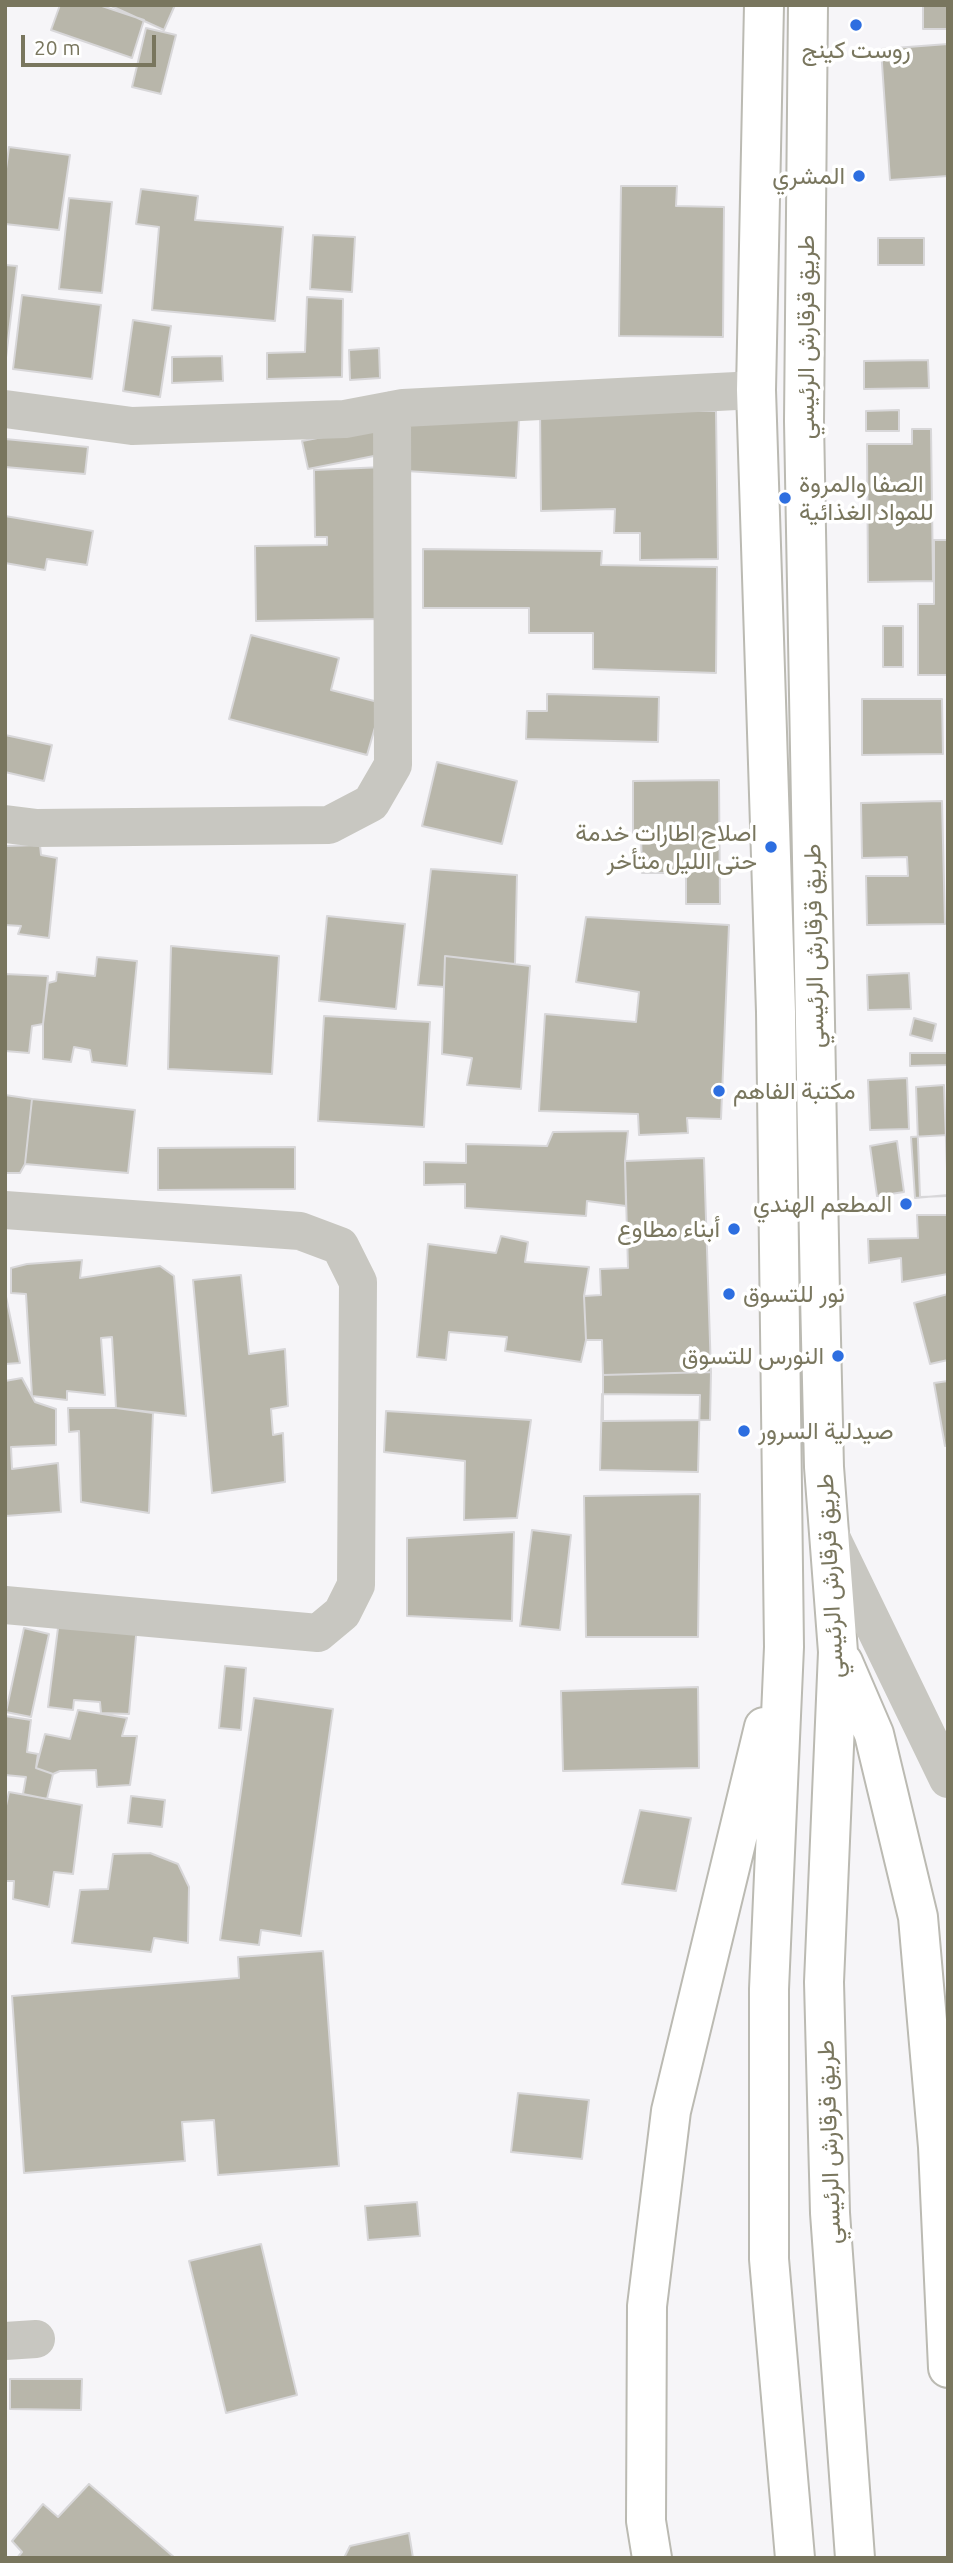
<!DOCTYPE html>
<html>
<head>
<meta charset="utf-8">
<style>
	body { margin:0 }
	#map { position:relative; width:953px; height:2563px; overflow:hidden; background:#f6f5f8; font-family:Ubuntu,sans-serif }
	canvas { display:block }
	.frame { position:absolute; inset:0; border:7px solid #79765e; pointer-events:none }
	.scale { position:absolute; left:21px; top:35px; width:135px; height:32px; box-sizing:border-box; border:4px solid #79765e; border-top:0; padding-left:9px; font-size:21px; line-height:24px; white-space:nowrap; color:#79765e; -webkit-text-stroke:5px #fff; paint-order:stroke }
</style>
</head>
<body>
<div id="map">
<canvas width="953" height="2563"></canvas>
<div class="frame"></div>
<div class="scale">20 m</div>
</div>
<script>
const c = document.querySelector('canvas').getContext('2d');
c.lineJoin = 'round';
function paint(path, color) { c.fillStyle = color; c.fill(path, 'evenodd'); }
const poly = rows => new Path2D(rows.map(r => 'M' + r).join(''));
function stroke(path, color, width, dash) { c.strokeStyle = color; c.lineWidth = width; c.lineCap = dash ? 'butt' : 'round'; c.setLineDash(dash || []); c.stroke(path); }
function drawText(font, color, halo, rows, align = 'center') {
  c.font = font + ' Ubuntu,Vazirmatn,sans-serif'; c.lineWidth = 7; c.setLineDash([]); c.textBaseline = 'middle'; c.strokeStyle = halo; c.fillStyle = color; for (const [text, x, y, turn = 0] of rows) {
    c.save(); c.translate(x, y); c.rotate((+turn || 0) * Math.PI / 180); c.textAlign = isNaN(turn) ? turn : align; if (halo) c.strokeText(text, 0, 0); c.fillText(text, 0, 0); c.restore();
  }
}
const building = poly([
	[60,5,99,5,144,20,132,58,51,30,60,5],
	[109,5,175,5,164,30,109,5],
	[923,5,948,5,948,29,923,29,923,5],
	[146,28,176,35,161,94,132,87,146,28],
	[948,44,948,176,890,180,881,49,948,44],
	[9,147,70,155,59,230,5,224,5,176,9,147],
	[621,186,677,186,676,206,724,207,723,337,619,336,621,186],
	[141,189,198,196,195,220,283,227,275,321,152,310,159,227,136,224,141,189],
	[69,198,112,202,102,293,59,289,69,198],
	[313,235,355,237,352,292,310,289,313,235],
	[878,238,924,238,924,265,878,265,878,238],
	[5,265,17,266,5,366,5,265],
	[22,295,101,305,92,379,13,369,22,295],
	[307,297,343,299,342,377,267,379,267,353,305,352,307,297],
	[133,320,171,326,160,397,123,391,133,320],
	[379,348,380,378,350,380,349,350,379,348],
	[222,356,223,381,172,383,172,357,222,356],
	[928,360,929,388,864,389,864,361,928,360],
	[540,410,716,411,718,559,640,560,640,533,614,533,615,509,541,511,540,410],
	[899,410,899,431,866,431,866,411,899,410],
	[410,411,519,418,516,478,406,471,410,411],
	[384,425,389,453,308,469,302,441,384,425],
	[912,429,931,429,933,581,868,582,867,444,912,444,912,429],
	[5,439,88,447,85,474,5,467,5,439],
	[384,467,378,619,256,621,255,546,327,545,327,537,315,537,314,470,384,467],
	[5,516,93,531,87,565,47,559,45,570,5,563,5,516],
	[934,540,948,540,948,675,918,675,918,604,934,604,934,540],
	[423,549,602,551,601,565,717,567,716,673,593,669,593,633,529,633,529,608,423,608,423,549],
	[883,626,903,626,903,667,883,667,883,626],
	[251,635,339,658,331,690,382,703,367,755,229,719,251,635],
	[547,694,659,697,658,742,526,739,527,711,547,711,547,694],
	[862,699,942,699,943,754,862,755,862,699],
	[5,735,52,745,44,781,5,772,5,735],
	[437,762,517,781,502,844,422,826,437,762],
	[719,780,720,904,686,904,686,873,642,873,641,833,633,833,633,781,719,780],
	[942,801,945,924,867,925,866,876,908,876,907,857,862,858,861,803,942,801],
	[40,845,41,855,57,858,49,938,18,934,21,926,5,925,5,846,40,845],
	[431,869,517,875,515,964,445,956,444,987,418,985,431,869],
	[327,916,405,924,396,1009,319,1001,327,916],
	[586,917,729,925,721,1119,687,1118,688,1133,639,1135,638,1114,539,1111,545,1014,636,1022,639,992,576,982,586,917],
	[171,946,279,956,272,1074,168,1069,171,946],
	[445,956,530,966,521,1089,467,1085,472,1058,442,1054,445,956],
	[97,957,137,961,127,1066,92,1062,90,1050,74,1047,71,1062,43,1059,43,1024,48,983,56,981,57,972,95,976,97,957],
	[909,973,911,1009,868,1010,867,975,909,973],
	[5,974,48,976,43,1024,32,1026,29,1053,5,1051,5,974],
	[324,1016,430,1022,424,1127,318,1121,324,1016],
	[914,1018,936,1024,932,1041,910,1035,914,1018],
	[910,1053,948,1053,948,1065,910,1066,910,1053],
	[907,1078,909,1129,870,1130,868,1080,907,1078],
	[944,1085,948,1196,920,1197,916,1087,944,1085],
	[5,1095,32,1099,25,1164,20,1173,5,1173,5,1095],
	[32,1099,135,1110,128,1173,25,1164,32,1099],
	[628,1131,625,1161,626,1206,587,1201,586,1216,465,1208,465,1184,424,1185,424,1162,466,1163,466,1144,547,1146,553,1132,628,1131],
	[948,1135,948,1195,915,1198,911,1137,948,1135],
	[897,1141,904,1192,877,1196,870,1146,897,1141],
	[295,1147,295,1189,158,1190,158,1148,295,1147],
	[704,1158,711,1372,603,1375,602,1340,586,1340,584,1296,601,1295,600,1269,628,1268,625,1161,704,1158],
	[917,1215,948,1215,948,1274,902,1282,901,1258,869,1263,868,1239,918,1238,917,1215],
	[501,1236,528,1242,525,1262,589,1267,584,1296,586,1340,581,1362,505,1351,507,1337,449,1332,446,1360,417,1357,428,1244,496,1253,501,1236],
	[82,1260,80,1278,160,1266,174,1276,186,1416,116,1408,112,1337,101,1338,105,1395,67,1391,67,1400,32,1396,26,1294,11,1293,11,1268,27,1264,82,1260],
	[241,1275,249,1354,285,1349,288,1406,271,1409,273,1435,283,1433,285,1482,212,1493,193,1280,241,1275],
	[5,1292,20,1363,5,1364,5,1292],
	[948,1294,948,1360,930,1364,914,1303,948,1294],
	[711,1372,710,1420,603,1421,603,1375,711,1372],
	[22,1378,35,1402,56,1409,56,1445,11,1447,12,1469,58,1463,61,1512,5,1516,5,1381,22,1378],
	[948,1381,948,1445,945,1446,934,1383,948,1381],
	[602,1394,700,1395,698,1472,600,1470,602,1394],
	[68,1408,116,1408,153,1413,149,1513,81,1502,79,1431,69,1432,68,1408],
	[386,1411,531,1420,517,1518,464,1520,465,1461,384,1452,386,1411],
	[700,1494,698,1637,586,1637,584,1496,700,1494],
	[532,1530,571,1535,560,1630,520,1626,532,1530],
	[514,1532,512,1621,407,1616,407,1538,514,1532],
	[59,1620,137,1625,129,1714,101,1713,100,1702,74,1700,73,1710,48,1707,59,1620],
	[24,1628,49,1634,31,1717,6,1712,24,1628],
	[225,1666,246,1668,241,1730,219,1728,225,1666],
	[698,1687,699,1768,563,1771,561,1691,698,1687],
	[254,1698,333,1709,301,1936,261,1930,259,1945,220,1940,254,1698],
	[78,1710,127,1718,122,1736,137,1736,130,1785,97,1787,96,1770,60,1771,53,1774,36,1768,45,1734,70,1739,78,1710],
	[5,1716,31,1720,27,1752,38,1754,36,1768,53,1774,47,1799,23,1794,26,1777,5,1775,5,1716],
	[9,1792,82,1805,73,1874,54,1872,49,1907,13,1899,14,1881,5,1881,5,1810,9,1792],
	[131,1796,165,1800,162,1827,128,1823,131,1796],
	[640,1810,691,1818,676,1891,622,1884,640,1810],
	[150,1853,178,1864,189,1887,188,1943,154,1938,151,1952,72,1943,80,1890,108,1889,113,1854,150,1853],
	[323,1951,339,2166,218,2175,214,2120,182,2122,185,2161,24,2173,12,1996,239,1978,238,1957,323,1951],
	[518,2093,589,2100,582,2159,511,2152,518,2093],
	[417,2202,420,2236,368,2240,365,2206,417,2202],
	[261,2244,297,2395,226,2413,189,2261,261,2244],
	[10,2379,82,2379,81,2410,10,2409,10,2379],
	[89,2484,175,2558,17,2558,22,2552,12,2541,43,2504,58,2517,89,2484],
	[409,2533,413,2558,344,2558,350,2546,409,2533]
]);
paint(building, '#b8b6aa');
stroke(building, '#d8d7d9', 2);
const primary = poly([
	[764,5,756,390,776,1012,784,1647,769,1989,769,2259,795,2558],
	[808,5,804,421,820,1296,824,1467,838,1652,824,1982,830,2213,855,2558],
	[843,1662,874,1734,918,1917,938,2147,948,2368],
	[652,2558,646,2521,647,2306,671,2111,764,1727]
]);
stroke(primary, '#bbbab2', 42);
stroke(poly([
	[5,409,132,426,345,419,403,408,756,390],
	[5,824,37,828,329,825,371,803,393,765,392,410],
	[5,1210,300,1231,340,1246,358,1282,356,1585,342,1613,318,1633,5,1605],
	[829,1533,948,1779],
	[5,2341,36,2339]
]), '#c8c7c1', 38);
stroke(primary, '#fff', 38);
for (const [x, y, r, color] of [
	[856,25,7,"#2d6ee0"],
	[859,176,7,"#2d6ee0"],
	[785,498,7,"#2d6ee0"],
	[771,847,7,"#2d6ee0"],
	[719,1091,7,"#2d6ee0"],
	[906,1204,7,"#2d6ee0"],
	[734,1229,7,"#2d6ee0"],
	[729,1294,7,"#2d6ee0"],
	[838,1356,7,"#2d6ee0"],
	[744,1431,7,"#2d6ee0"]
]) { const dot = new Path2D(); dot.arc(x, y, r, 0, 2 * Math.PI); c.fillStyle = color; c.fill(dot); stroke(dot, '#fff', 2.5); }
drawText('24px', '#79765e', '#fff', [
	["روست كينج",856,50,"center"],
	["المشري",845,176],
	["الصفا والمروة",799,484,"left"],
	["للمواد الغذائية",799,512,"left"],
	["اصلاح اطارات خدمة",757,833],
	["حتى الليل متأخر",757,861],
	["مكتبة الفاهم",733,1091,"left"],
	["المطعم الهندي",892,1204],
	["أبناء مطاوع",720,1229],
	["نور للتسوق",743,1294,"left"],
	["النورس للتسوق",824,1356],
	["صيدلية السرور",758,1431,"left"]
], 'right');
drawText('24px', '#79765e', '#fff', [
	["طريق قرقارش الرئيسي",806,337,-90],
	["طريق قرقارش الرئيسي",814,946,-91],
	["طريق قرقارش الرئيسي",830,1576,-93],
	["طريق قرقارش الرئيسي",829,2142,-92]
]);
</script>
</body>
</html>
